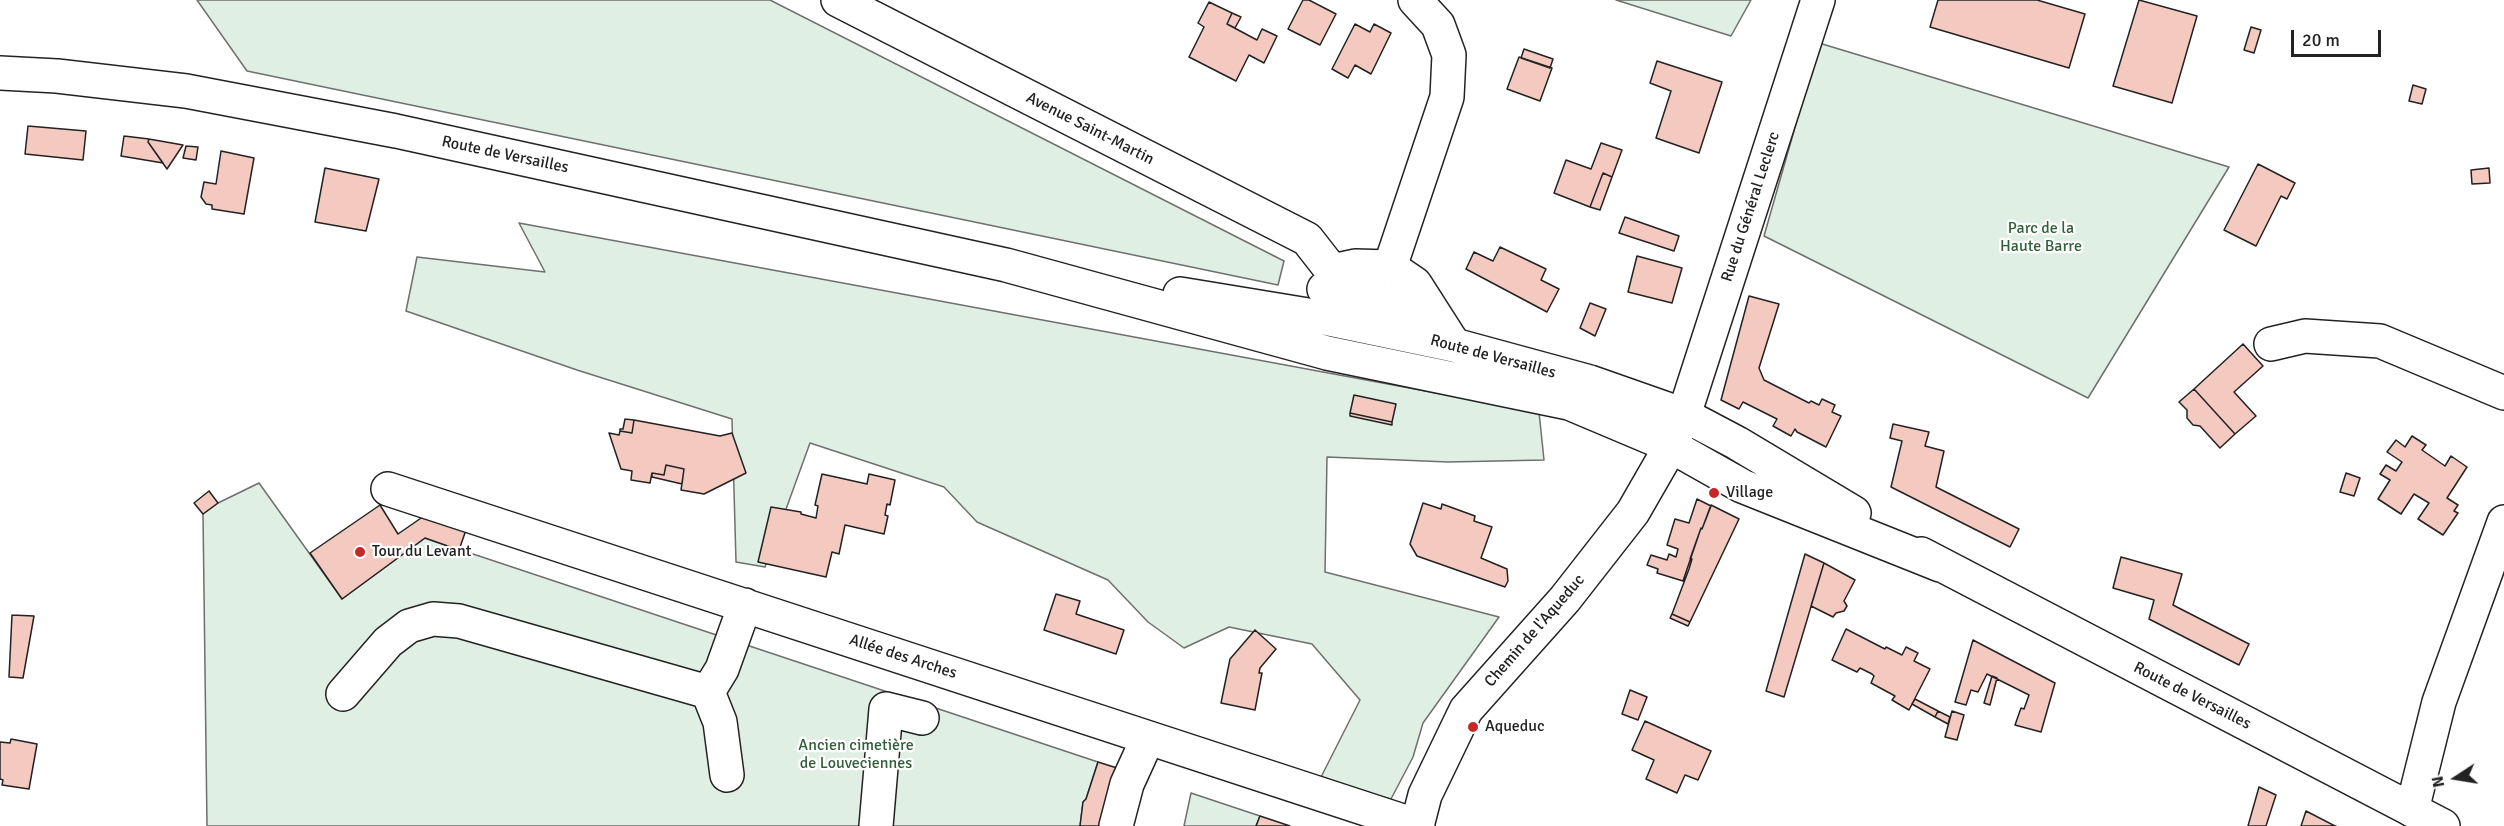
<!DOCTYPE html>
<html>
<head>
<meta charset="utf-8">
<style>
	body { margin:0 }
	#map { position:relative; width:2504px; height:826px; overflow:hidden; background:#fff; font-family:Signika,sans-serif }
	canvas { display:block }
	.north { position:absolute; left:2426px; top:748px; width:60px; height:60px; -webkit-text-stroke:4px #fff; paint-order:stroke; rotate:258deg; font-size:16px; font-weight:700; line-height:24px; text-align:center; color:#222 }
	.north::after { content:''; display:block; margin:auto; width:21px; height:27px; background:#222; clip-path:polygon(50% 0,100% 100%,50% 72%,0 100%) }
	.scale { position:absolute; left:2291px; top:30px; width:90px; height:27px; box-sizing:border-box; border:3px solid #222; border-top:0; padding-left:8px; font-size:18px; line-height:21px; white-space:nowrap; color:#222; -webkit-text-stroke:4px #fff; paint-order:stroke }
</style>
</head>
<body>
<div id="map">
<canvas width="2504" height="826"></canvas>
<div class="north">N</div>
<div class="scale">20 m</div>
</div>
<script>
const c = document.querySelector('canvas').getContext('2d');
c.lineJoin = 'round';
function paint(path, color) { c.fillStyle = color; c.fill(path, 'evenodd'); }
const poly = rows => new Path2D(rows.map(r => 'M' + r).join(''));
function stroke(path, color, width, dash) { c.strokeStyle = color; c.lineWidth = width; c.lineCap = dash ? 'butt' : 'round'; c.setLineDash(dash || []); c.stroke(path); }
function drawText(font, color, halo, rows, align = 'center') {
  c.font = font + ' Signika,sans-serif'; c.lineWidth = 4.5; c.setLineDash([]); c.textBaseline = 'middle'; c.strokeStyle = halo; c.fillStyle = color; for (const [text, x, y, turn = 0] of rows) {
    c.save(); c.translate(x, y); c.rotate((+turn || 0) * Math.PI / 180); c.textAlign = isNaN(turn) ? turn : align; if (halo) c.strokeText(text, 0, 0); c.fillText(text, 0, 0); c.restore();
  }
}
const green = poly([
	[197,0,770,0,1284,261,1278,285,247,71,197,0],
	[1616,0,1751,0,1731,36,1616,0],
	[1819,43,2229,167,2088,398,1764,236,1819,43],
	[519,223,1539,412,1544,460,1448,462,1327,457,1325,572,1499,617,1423,723,1413,757,1391,799,1318,783,1360,700,1312,644,1229,627,1184,648,1148,622,1108,580,977,522,944,487,810,443,765,567,736,562,732,419,577,370,406,311,417,257,545,272,519,223],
	[259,483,342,599,425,538,1098,762,1086,799,1083,802,1080,826,207,826,203,514,218,503,259,483],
	[1191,793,1260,816,1256,826,1184,826,1191,793]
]);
paint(green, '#e0efe3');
stroke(green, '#6f6f6f', 1.5);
const building = poly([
	[1303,0,1309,0,1336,14,1320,45,1288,29,1303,0],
	[1938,0,2037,0,2085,14,2069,68,1930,27,1938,0],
	[2139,0,2197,16,2172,103,2113,86,2139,0],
	[1209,2,1232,13,1227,24,1257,40,1262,29,1277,36,1264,63,1249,55,1236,81,1189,57,1204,27,1198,23,1209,2],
	[1232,13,1241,17,1235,28,1227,24,1232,13],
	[1355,24,1370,32,1374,24,1391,33,1371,74,1355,65,1348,78,1332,69,1355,24],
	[2251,27,2261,30,2254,53,2244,50,2251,27],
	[1524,49,1553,59,1550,68,1521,58,1524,49],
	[1519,57,1552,68,1540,101,1507,89,1519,57],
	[1657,61,1722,82,1699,153,1656,138,1671,91,1650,83,1657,61],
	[2413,85,2426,89,2422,104,2409,101,2413,85],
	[28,126,86,131,83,160,25,154,28,126],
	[124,136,149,139,148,142,163,163,121,156,124,136],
	[149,139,183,145,167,169,148,142,149,139],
	[1601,143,1622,150,1612,177,1603,173,1590,207,1554,193,1566,160,1591,169,1601,143],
	[186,146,198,147,196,160,183,158,186,146],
	[221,151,254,158,244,214,212,209,212,205,206,204,201,197,204,182,216,184,221,151],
	[2258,164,2295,183,2287,199,2281,196,2256,246,2224,230,2258,164],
	[325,168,379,179,366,231,315,222,325,168],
	[2489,168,2490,183,2472,184,2471,170,2489,168],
	[1603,173,1612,177,1600,210,1590,207,1603,173],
	[1625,217,1679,236,1674,251,1619,233,1625,217],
	[1500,247,1546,269,1541,280,1559,289,1547,312,1466,269,1474,252,1493,261,1500,247],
	[1637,256,1682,268,1672,303,1628,292,1637,256],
	[1749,296,1779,304,1759,368,1764,380,1809,403,1811,401,1819,405,1822,399,1835,405,1832,412,1841,416,1826,447,1797,432,1795,429,1791,436,1773,426,1777,419,1743,402,1739,409,1721,400,1749,296],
	[1590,303,1606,309,1595,336,1580,328,1590,303],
	[2243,344,2263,366,2234,392,2256,416,2235,434,2194,389,2243,344],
	[2194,389,2235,434,2220,448,2200,426,2193,425,2187,418,2187,410,2179,402,2194,389],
	[1354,395,1396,404,1392,422,1350,413,1354,395],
	[1350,413,1392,422,1392,425,1350,416,1350,413],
	[625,419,634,420,632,433,620,431,620,429,623,429,625,419],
	[634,420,720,436,732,433,746,473,704,494,681,490,684,469,666,465,664,475,652,473,650,483,631,480,632,471,621,469,609,433,619,435,620,431,632,433,634,420],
	[1893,424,1929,432,1925,446,1944,451,1936,487,2019,529,2010,547,1891,487,1902,441,1890,438,1893,424],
	[2412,436,2426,445,2422,450,2445,466,2451,456,2467,467,2447,498,2458,505,2454,511,2458,513,2443,535,2418,519,2429,503,2414,494,2401,514,2378,499,2390,480,2380,474,2386,465,2396,471,2402,462,2387,452,2396,440,2405,447,2412,436],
	[666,465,684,469,682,484,652,477,652,473,664,475,666,465],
	[2346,473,2360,478,2354,496,2340,492,2346,473],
	[822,474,867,484,869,474,895,480,890,505,887,504,885,515,888,516,884,534,845,525,839,554,832,552,826,577,758,562,771,507,801,512,801,514,816,518,818,506,815,505,822,474],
	[209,491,218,503,203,514,194,503,209,491],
	[1697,499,1711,506,1702,529,1701,528,1683,581,1657,573,1658,569,1647,565,1651,555,1667,560,1669,554,1676,557,1678,549,1667,545,1675,519,1689,523,1697,499],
	[1423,503,1441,509,1442,504,1475,516,1474,521,1492,527,1481,558,1507,569,1508,581,1505,587,1417,556,1410,544,1423,503],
	[380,505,398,534,424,516,466,530,459,550,425,538,342,599,310,553,380,505],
	[1711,505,1739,519,1690,622,1672,614,1689,569,1692,559,1690,559,1701,528,1702,529,1711,505],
	[1805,554,1824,563,1784,697,1766,691,1805,554],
	[2121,557,2182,574,2173,605,2249,644,2239,665,2149,619,2154,600,2113,588,2121,557],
	[1824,563,1855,580,1844,601,1847,606,1844,611,1836,613,1833,617,1811,606,1824,563],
	[1056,594,1080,601,1076,614,1124,630,1116,654,1044,630,1056,594],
	[1672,614,1690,622,1688,626,1670,618,1672,614],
	[12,615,34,616,23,678,9,677,12,615],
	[1846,629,1885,649,1886,647,1902,655,1906,647,1918,653,1914,661,1930,669,1909,710,1892,700,1895,696,1871,683,1874,676,1872,674,1860,668,1857,672,1832,660,1846,629],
	[1255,630,1276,649,1260,668,1259,673,1262,673,1255,710,1221,703,1230,659,1255,630],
	[1973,640,2055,683,2041,732,2015,725,2021,708,2024,709,2029,695,1987,674,1978,692,1971,690,1966,705,1955,702,1973,640],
	[1992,676,1997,678,1990,705,1984,703,1992,676],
	[1630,690,1647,697,1638,720,1622,714,1630,690],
	[1915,699,1938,711,1935,717,1912,704,1915,699],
	[1938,711,1950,717,1948,724,1935,717,1938,711],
	[1952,711,1964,715,1957,740,1945,737,1952,711],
	[1645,721,1711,751,1698,780,1685,775,1677,793,1646,779,1654,760,1632,750,1645,721],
	[11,739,37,744,29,789,2,785,3,780,0,779,0,742,10,743,11,739],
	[1098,762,1117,768,1102,826,1080,826,1083,802,1086,799,1098,762],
	[2259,787,2276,795,2266,826,2248,826,2259,787],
	[2306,811,2335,826,2336,826,2301,826,2306,811],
	[1260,816,1290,826,1256,826,1260,816]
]);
paint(building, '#f3c9c0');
stroke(building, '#222', 1.5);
const minor = poly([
	[838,0,1307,239,1332,271],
	[1390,267,1447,97,1449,55,1438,25,1415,0],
	[1332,271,1355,266,1390,267,1415,284,1454,345],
	[1324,289,1430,309],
	[2271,344,2305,336,2380,341,2504,393],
	[388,489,1418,826],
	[708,692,720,722,727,775],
	[343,694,388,642,409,626,433,619,459,621,708,692,722,669,745,605],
	[2412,810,2439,702,2504,522],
	[876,826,886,709,922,718],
	[1116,826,1127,784,1148,738],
	[1417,826,1425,795,1466,710,1565,599,1633,512,1671,446,1684,415,1818,0]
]);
const major = poly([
	[0,73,57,76,186,91,396,131,1006,265,1327,353,1569,403,1671,446,1742,486,1940,565],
	[1180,294,1320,317,1454,345,1590,382,1684,415,1737,443,1854,513],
	[1921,554,2443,826]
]);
stroke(minor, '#222', 36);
stroke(major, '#222', 36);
stroke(minor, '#fff', 33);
stroke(major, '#fff', 33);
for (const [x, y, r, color] of [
	[1714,493,6,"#c62828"],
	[360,552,6,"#c62828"],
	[1473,727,6,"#c62828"]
]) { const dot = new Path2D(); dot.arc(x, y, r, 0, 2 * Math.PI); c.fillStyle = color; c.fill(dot); stroke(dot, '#fff', 2); }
drawText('16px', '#222', '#fff', [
	["Avenue Saint-Martin",1090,129,27],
	["Route de Versailles",505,155,12],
	["Rue du Général Leclerc",1751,207,-72],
	["Route de Versailles",1493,357,15],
	["Chemin de l'Aqueduc",1535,631,-49],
	["Allée des Arches",903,657,18],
	["Route de Versailles",2192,696,27]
]);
drawText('16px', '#2f5e38', '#fff', [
	["Parc de la",2041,229],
	["Haute Barre",2041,247],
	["Ancien cimetière",856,746],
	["de Louveciennes",856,764]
]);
drawText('16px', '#222', '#fff', [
	["Village",1726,493],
	["Tour du Levant",372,552],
	["Aqueduc",1485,727]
], 'left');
</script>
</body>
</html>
